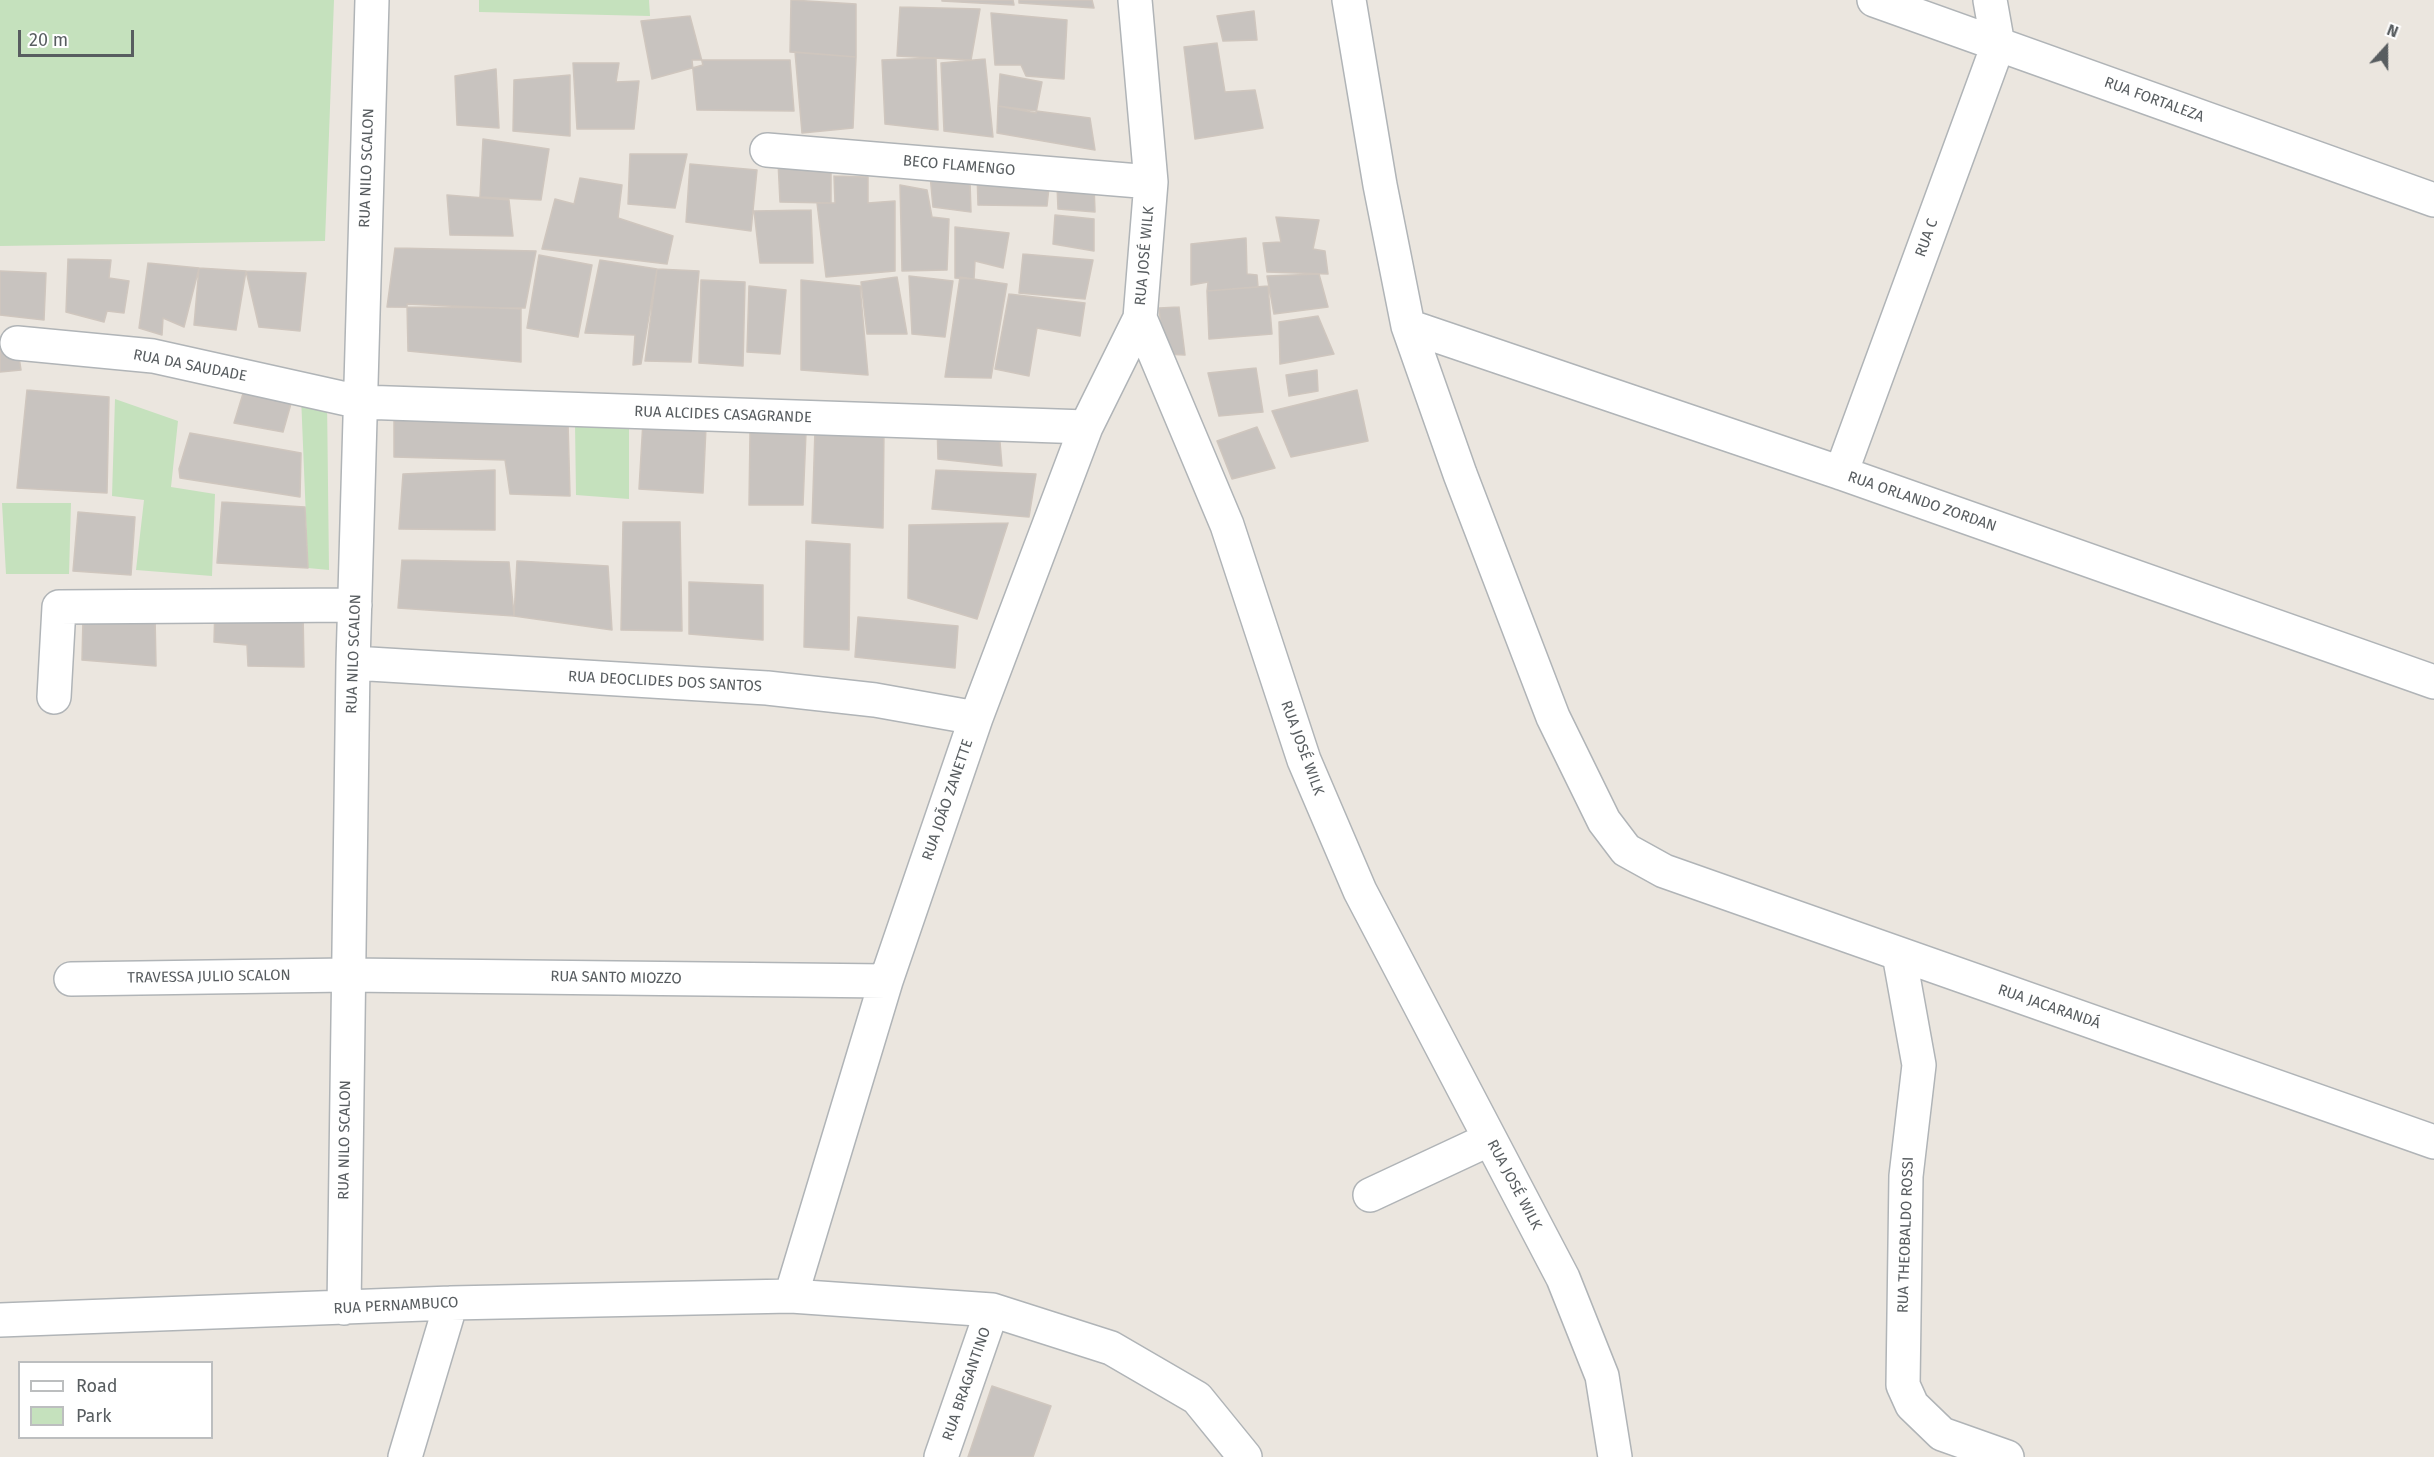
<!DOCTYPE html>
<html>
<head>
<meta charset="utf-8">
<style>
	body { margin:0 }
	#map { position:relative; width:2434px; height:1457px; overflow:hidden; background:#ebe6df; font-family:"Fira Sans",sans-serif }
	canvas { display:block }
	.legend { position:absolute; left:18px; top:1361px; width:195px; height:78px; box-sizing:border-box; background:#fff; border:2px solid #bcbebf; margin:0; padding:8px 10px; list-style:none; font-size:18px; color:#585d60 }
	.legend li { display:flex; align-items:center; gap:12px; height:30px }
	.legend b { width:30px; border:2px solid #bcbebf }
	.north { position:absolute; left:2356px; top:18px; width:60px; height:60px; -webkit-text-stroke:4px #fff; paint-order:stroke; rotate:21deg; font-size:16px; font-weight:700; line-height:24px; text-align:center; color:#585d60 }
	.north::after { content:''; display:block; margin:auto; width:21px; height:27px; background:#585d60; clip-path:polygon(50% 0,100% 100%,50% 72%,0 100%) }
	.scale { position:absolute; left:18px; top:30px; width:116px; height:27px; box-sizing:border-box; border:3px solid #585d60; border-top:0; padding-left:8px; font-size:18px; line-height:21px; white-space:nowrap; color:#585d60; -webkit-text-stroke:4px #fff; paint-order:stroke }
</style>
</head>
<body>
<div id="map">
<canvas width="2434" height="1457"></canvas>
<ul class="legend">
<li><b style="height:8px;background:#fff"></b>Road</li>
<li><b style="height:16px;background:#c5e1bd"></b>Park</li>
</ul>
<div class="north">N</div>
<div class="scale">20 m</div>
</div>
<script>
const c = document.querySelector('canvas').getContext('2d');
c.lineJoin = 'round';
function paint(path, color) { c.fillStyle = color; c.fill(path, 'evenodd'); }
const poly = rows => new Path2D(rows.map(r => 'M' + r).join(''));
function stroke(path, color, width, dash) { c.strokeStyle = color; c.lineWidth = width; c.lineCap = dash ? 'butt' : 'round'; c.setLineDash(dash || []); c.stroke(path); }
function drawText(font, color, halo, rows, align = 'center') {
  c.font = font + ' "Fira Sans",sans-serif'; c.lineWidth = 4.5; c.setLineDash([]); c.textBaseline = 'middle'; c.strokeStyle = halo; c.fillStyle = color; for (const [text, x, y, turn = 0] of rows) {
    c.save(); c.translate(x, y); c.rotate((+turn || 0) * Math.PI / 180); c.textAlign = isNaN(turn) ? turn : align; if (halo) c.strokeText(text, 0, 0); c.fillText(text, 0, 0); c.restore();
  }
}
paint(poly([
	[0,0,334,0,325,241,0,246],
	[479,0,649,0,650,16,479,12],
	[301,396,327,399,329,570,308,568],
	[115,399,178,421,171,487,215,494,212,576,136,570,144,500,112,496],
	[629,422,629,499,576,495,575,423],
	[2,503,71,503,69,574,6,574]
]), '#c5e1bd');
const building = poly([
	[791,0,856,4,856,57,790,52,791,0],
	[942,0,1013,0,1014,5,942,1,942,0],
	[1019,0,1092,0,1094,8,1019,3,1019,0],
	[900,7,980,9,971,60,897,56,900,7],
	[1254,11,1257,40,1223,41,1217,16,1254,11],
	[991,13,1067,20,1064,79,1026,76,1021,65,995,65,991,13],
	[690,16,703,65,652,79,641,21,690,16],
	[1217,43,1225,92,1255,90,1263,128,1195,139,1184,47,1217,43],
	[795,52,856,57,853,128,802,133,795,52],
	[936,58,938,130,885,124,882,60,936,58],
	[985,59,993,137,944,131,941,63,985,59],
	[692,60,790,60,794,111,697,110,692,60],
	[573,63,619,63,616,82,639,81,634,129,577,129,573,63],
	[496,69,499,128,457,125,455,76,496,69],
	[1000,74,1042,82,1036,113,998,106,1000,74],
	[570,75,570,136,513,131,514,80,570,75],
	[998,106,1090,118,1095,150,997,133,998,106],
	[483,139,549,149,541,200,480,197,483,139],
	[630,154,687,154,675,208,628,204,630,154],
	[778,161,831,164,831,203,780,202,778,161],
	[690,164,757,170,751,231,686,222,690,164],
	[977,171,1050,178,1047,206,978,205,977,171],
	[930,175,970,182,971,212,933,207,930,175],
	[834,176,868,177,868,203,895,201,895,271,826,277,817,203,835,203,834,176],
	[580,178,622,185,618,218,673,236,667,264,542,249,555,199,574,204,580,178],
	[900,185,927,190,932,217,949,219,947,270,902,271,900,185],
	[1057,185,1094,185,1095,212,1058,209,1057,185],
	[447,195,509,200,513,236,450,235,447,195],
	[811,210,813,263,760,263,754,211,811,210],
	[1055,215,1094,219,1094,251,1053,244,1055,215],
	[1276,217,1319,220,1313,249,1325,251,1328,274,1267,272,1263,243,1281,242,1276,217],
	[955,227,1009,233,1003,268,975,261,974,279,955,278,955,227],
	[1246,238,1247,274,1257,275,1258,287,1207,291,1208,282,1191,285,1191,244,1246,238],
	[395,248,536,251,525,308,387,307,395,248],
	[1023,254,1093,260,1085,299,1019,293,1023,254],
	[539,255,592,265,578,337,527,328,539,255],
	[68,259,111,260,109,278,129,281,124,313,107,311,104,322,66,312,68,259],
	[600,260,657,269,641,364,633,365,635,335,585,333,600,260],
	[148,263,199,268,184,327,163,318,162,335,139,328,148,263],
	[199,268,246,271,236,330,194,325,199,268],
	[657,269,699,271,691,362,645,361,657,269],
	[0,271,46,273,44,320,0,315,0,271],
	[246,271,306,273,300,331,259,327,246,271],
	[1319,274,1328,307,1274,314,1267,276,1319,274],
	[909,276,953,281,945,337,912,334,909,276],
	[897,277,907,334,867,334,861,282,897,277],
	[960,277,1007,284,991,378,945,377,960,277],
	[701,280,745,282,743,366,699,363,701,280],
	[801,280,860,286,868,375,801,370,801,280],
	[749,286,786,290,780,354,747,352,749,286],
	[1268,286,1272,334,1209,339,1207,291,1268,286],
	[1009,294,1085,303,1080,336,1037,328,1029,376,995,369,1009,294],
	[407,304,521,309,521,362,408,351,407,304],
	[1179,307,1185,355,1164,354,1159,308,1179,307],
	[1318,316,1334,354,1280,364,1279,322,1318,316],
	[0,342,17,343,21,370,0,372,0,342],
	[1256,368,1263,412,1219,416,1208,373,1256,368],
	[1317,370,1318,391,1289,396,1286,375,1317,370],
	[245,387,294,393,283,432,234,423,245,387],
	[27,390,109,397,107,493,17,488,27,390],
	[1357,390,1368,441,1291,457,1272,411,1357,390],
	[394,418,568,422,570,496,510,494,505,460,394,457,394,418],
	[643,421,706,427,703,493,639,489,643,421],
	[937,422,999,430,1002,466,938,459,937,422],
	[1257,427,1275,468,1232,479,1217,441,1257,427],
	[884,429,883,528,812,523,815,430,884,429],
	[806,432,803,505,749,505,750,433,806,432],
	[190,433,301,453,300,497,180,478,179,469,190,433],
	[495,470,495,530,399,529,403,474,495,470],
	[936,470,1036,474,1029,517,932,509,936,470],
	[222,502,305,507,308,568,217,563,222,502],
	[78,512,135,517,131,575,73,571,78,512],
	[623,522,680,522,682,631,621,630,623,522],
	[1008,523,977,619,908,598,909,525,1008,523],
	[806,541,850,544,849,650,804,647,806,541],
	[402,560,509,562,514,616,398,608,402,560],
	[517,561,608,566,612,630,514,616,517,561],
	[689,582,763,585,763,640,689,634,689,582],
	[215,606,303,611,304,667,248,666,247,645,214,642,215,606],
	[155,615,156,666,82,660,83,618,155,615],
	[858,617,958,626,955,668,855,657,858,617],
	[992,1386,1051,1406,1033,1457,968,1457,992,1386]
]);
paint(building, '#c8c3bf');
stroke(building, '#cfc6be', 1.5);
const minor = poly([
	[1135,0,1151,182,1140,318,1227,525,1304,760,1360,891,1563,1278,1602,1376,1615,1457],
	[1349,0,1380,185,1408,326,1460,474,1553,717,1604,821,1626,850,1664,871,2434,1142],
	[1874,0,2434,200],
	[767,150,1151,182],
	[1408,326,1841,473,2434,682],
	[17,343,153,356,360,402,1086,427],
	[1841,473,1998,45,1990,0],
	[353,663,767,688,875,700,976,718],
	[54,697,59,607,355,605],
	[1899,954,1919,1065,1906,1176,1903,1385,1912,1405,1942,1434,2007,1457],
	[71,979,347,975,886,981],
	[1370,1195,1490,1139],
	[791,1296,886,981,976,718,1086,427,1140,318],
	[344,1308,353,663,372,0],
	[0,1320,451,1303,791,1296,992,1310,1111,1348,1197,1398,1245,1457],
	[405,1457,451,1303],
	[941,1457,992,1310]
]);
stroke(minor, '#b0b4b7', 36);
stroke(minor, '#fff', 33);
drawText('15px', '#585d60', '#fff', [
	["RUA FORTALEZA",2154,100,20],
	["BECO FLAMENGO",959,166,5],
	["RUA NILO SCALON",367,168,-88],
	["RUA C",1927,238,-70],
	["RUA JOSÉ WILK",1145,256,-85],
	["RUA DA SAUDADE",190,366,11],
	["RUA ALCIDES CASAGRANDE",723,415,2],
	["RUA ORLANDO ZORDAN",1922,502,19],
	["RUA NILO SCALON",354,654,-88],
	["RUA DEOCLIDES DOS SANTOS",665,682,3],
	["RUA JOSÉ WILK",1302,748,70],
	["RUA JOÃO ZANETTE",948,800,-71],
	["TRAVESSA JULIO SCALON",209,977,-1],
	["RUA SANTO MIOZZO",616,978,1],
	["RUA JACARANDÁ",2049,1007,19],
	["RUA NILO SCALON",345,1140,-89],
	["RUA JOSÉ WILK",1514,1185,62],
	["RUA THEOBALDO ROSSI",1906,1235,-88],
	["RUA PERNAMBUCO",396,1306,-3],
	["RUA BRAGANTINO",967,1384,-71]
]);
</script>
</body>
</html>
